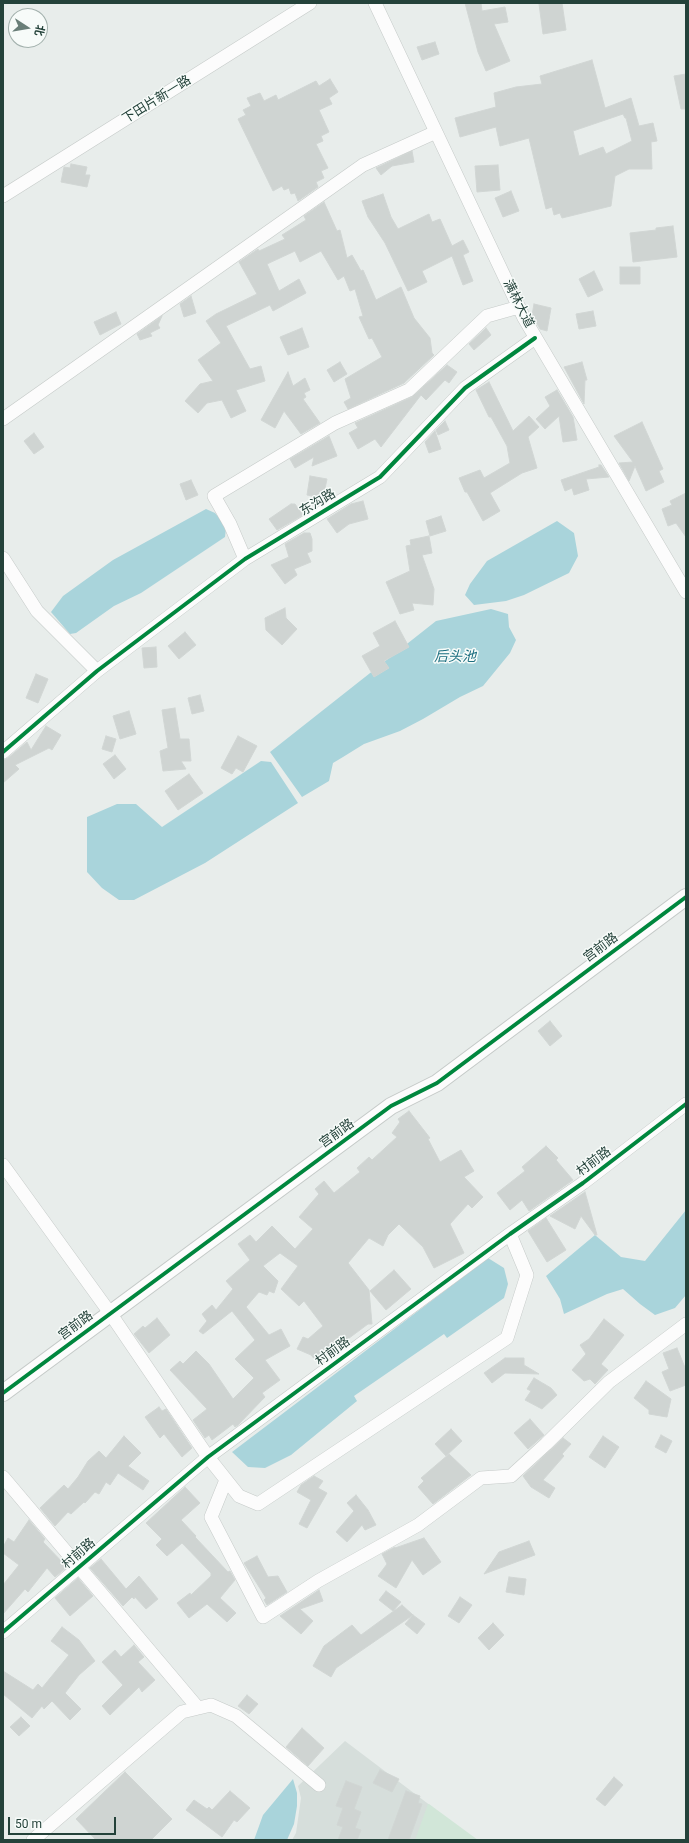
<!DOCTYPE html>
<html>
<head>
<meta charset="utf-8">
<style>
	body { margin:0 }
	#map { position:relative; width:689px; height:1843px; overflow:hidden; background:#e8edeb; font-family:Roboto,"Noto Sans SC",sans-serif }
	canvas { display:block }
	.frame { position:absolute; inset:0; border:4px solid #24423a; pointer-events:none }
	.north { position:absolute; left:8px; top:8px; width:40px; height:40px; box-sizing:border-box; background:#f7fbf9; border:1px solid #a3b1ad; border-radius:50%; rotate:102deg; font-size:11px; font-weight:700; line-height:16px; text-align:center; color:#24423a }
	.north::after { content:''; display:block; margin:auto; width:14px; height:18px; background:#697e78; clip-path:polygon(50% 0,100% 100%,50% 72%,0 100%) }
	.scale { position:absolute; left:8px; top:1817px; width:108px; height:18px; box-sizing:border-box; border:2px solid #24423a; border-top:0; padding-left:5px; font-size:12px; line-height:14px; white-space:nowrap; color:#24423a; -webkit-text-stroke:3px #f7fbf9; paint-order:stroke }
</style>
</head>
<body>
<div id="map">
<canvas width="689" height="1843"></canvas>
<div class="frame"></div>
<div class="north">北</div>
<div class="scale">50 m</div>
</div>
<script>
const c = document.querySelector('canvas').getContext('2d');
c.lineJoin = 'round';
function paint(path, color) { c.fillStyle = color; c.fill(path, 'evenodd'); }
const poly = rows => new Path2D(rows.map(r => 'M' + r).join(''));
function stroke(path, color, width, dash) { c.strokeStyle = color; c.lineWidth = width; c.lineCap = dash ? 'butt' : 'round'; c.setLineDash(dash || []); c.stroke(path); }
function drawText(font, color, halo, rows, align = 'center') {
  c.font = font + ' Roboto,"Noto Sans SC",sans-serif'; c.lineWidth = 3; c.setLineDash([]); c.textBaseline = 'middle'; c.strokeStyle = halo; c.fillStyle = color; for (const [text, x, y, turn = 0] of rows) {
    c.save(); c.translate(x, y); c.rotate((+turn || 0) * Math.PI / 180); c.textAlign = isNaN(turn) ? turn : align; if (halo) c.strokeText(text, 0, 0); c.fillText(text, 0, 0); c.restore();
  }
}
paint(poly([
	[345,1741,476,1840,292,1840,296,1833,301,1798,298,1786]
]), '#d6dedb');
paint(poly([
	[428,1804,429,1804,478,1840,415,1840]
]), '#d1e6d8');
paint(poly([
	[206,509,215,513,222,521,226,528,225,537,141,593,114,606,76,633,70,634,51,612,63,596,113,560],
	[557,521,574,533,578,556,569,573,524,595,506,601,474,605,465,595,470,584,487,561],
	[491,609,508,614,509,627,516,640,510,653,483,686,460,697,423,719,400,731,364,744,343,757,333,763,329,781,302,797,270,752,436,621],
	[261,761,271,762,298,803,205,863,134,900,119,900,102,888,87,872,87,817,117,804,136,804,162,827],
	[686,1210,686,1295,675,1308,655,1315,640,1304,623,1289,607,1294,564,1314,560,1299,546,1276,595,1235,621,1257,645,1261],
	[488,1258,504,1268,508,1284,504,1298,447,1338,444,1334,354,1396,357,1401,291,1455,265,1468,248,1467,232,1452],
	[293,1779,297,1793,297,1806,294,1824,287,1840,254,1840,263,1815]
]), '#a9d4db');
const building = poly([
	[465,3,481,3,482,11,505,7,508,22,494,24,510,61,486,71,478,52,465,3],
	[549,3,562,3,566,30,543,34,539,4,549,3],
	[435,42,439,54,422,60,417,47,435,42],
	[592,60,605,108,631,98,639,126,653,123,657,141,651,142,652,169,629,169,615,176,611,206,562,218,560,213,554,215,552,207,546,209,529,138,500,146,496,127,460,137,455,118,496,107,494,93,516,87,542,84,540,76,592,60],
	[623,114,625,118,626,118,632,141,606,154,603,147,579,156,573,131,623,114],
	[686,74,686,109,681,109,674,76,686,74],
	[330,79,338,92,329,98,332,104,319,110,329,132,321,136,323,141,316,144,328,168,321,171,324,178,316,182,318,187,298,201,295,193,291,194,289,188,284,190,282,186,273,191,238,119,246,115,243,110,251,106,247,98,260,93,264,101,276,95,278,100,316,81,319,86,330,79],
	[412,151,414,162,392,166,381,175,376,168,412,151],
	[71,164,87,167,85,175,90,175,87,187,61,182,64,167,70,168,71,164],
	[498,165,500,190,477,192,475,166,498,165],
	[511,191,519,211,503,217,495,198,511,191],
	[383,194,391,217,398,229,429,214,432,222,440,219,452,246,463,240,469,252,463,255,473,281,463,285,452,256,422,271,427,282,408,291,385,243,368,217,362,201,383,194],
	[324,202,337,231,340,230,347,258,352,255,361,271,363,270,376,300,401,287,414,318,430,338,432,353,434,355,404,383,348,409,344,402,351,398,345,379,382,357,372,338,369,339,359,317,363,316,355,289,350,291,344,276,338,280,321,251,300,262,295,251,267,264,279,291,299,279,306,293,273,311,270,305,226,326,250,369,261,366,265,381,236,390,246,411,231,418,222,400,207,403,198,413,185,401,200,384,213,381,198,360,221,343,206,321,216,314,257,294,239,262,258,249,259,251,285,239,282,235,306,220,304,216,324,202],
	[673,226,677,257,633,262,630,233,656,230,656,228,673,226],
	[620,267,640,267,640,284,620,284,620,267],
	[594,271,603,290,588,297,579,279,594,271],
	[191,296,196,313,184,317,180,304,191,296],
	[534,304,551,308,547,331,540,329,532,315,534,304],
	[593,311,596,326,579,329,576,314,593,311],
	[116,312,121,324,100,335,94,322,116,312],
	[162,316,158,325,160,328,150,333,152,336,140,340,137,334,162,316],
	[302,328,309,347,288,355,280,337,302,328],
	[486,328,491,335,474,350,469,344,486,328],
	[340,362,347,374,334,382,327,370,340,362],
	[582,362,587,380,585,380,584,404,564,367,582,362],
	[447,365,457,372,449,383,445,380,426,400,421,395,381,447,375,439,358,449,349,433,358,428,355,423,412,397,447,365],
	[288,372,293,386,305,378,310,390,304,393,306,397,303,399,320,423,301,434,284,411,275,428,261,420,288,372],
	[489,382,513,431,529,416,539,427,528,437,537,468,522,473,490,493,500,511,483,521,467,492,465,492,459,478,480,470,484,478,510,463,507,446,491,417,489,417,476,390,489,382],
	[557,390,573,417,577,440,563,442,559,416,545,429,536,419,550,406,545,397,557,390],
	[445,421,449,430,438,435,436,430,445,421],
	[642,422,663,469,659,471,664,482,646,491,635,466,629,481,619,463,633,462,614,436,642,422],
	[435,431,441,449,429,453,425,442,435,431],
	[34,433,44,447,34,454,24,441,34,433],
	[329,436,337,456,312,466,314,457,295,468,290,459,329,436],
	[599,465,601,465,609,477,586,479,589,490,574,495,572,488,565,491,561,480,599,467,599,465],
	[310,476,327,479,323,498,307,495,310,476],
	[191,480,198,495,186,500,180,484,191,480],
	[686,493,686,537,676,523,668,526,662,509,672,505,670,501,686,493],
	[363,501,368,519,349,524,337,533,327,519,351,504,363,501],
	[291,504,295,504,303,515,277,530,269,519,291,504],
	[441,516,446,531,430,536,426,521,441,516],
	[304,533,310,533,312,539,312,551,307,553,311,562,294,569,297,575,285,584,271,565,289,557,285,544,304,533],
	[429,536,432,553,422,555,434,589,433,605,412,603,414,610,400,614,386,582,410,571,406,546,411,545,410,540,429,536],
	[285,608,286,618,297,629,282,645,266,630,265,618,285,608],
	[395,621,409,647,384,661,389,668,374,677,362,656,380,646,373,633,395,621],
	[185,632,196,645,179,659,168,646,185,632],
	[156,647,157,667,144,668,142,648,156,647],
	[36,674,48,679,38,703,26,698,36,674],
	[200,695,204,711,192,714,188,698,200,695],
	[175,708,180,739,189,739,191,761,181,761,186,769,163,771,160,751,168,748,162,710,175,708],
	[129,711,136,734,120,739,113,716,129,711],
	[46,726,61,735,52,750,49,748,15,765,19,769,3,783,3,760,8,758,27,742,31,750,46,726],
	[106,736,116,739,112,752,102,749,106,736],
	[238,736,257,746,243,772,236,768,232,774,221,768,238,736],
	[115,755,126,769,114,779,103,764,115,755],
	[189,774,203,793,178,810,165,791,189,774],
	[550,1021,562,1036,550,1046,538,1031,550,1021],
	[409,1111,430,1138,428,1139,440,1162,461,1150,474,1171,464,1177,483,1197,472,1208,468,1204,450,1224,464,1253,434,1268,423,1247,399,1224,388,1235,383,1246,369,1238,348,1263,369,1290,372,1324,368,1324,317,1362,311,1355,297,1349,303,1337,308,1339,323,1326,304,1301,299,1306,281,1289,298,1266,280,1253,263,1266,278,1281,274,1293,269,1291,267,1295,259,1292,246,1307,269,1335,281,1329,290,1346,265,1360,280,1380,262,1393,265,1397,238,1425,235,1427,233,1424,212,1440,209,1435,205,1438,193,1420,207,1409,170,1370,180,1361,183,1364,196,1351,209,1364,233,1399,254,1378,235,1359,255,1340,232,1311,203,1334,199,1331,207,1321,202,1314,212,1305,216,1310,233,1289,226,1281,250,1260,238,1244,250,1235,256,1242,272,1226,295,1249,313,1229,299,1217,319,1194,315,1189,324,1181,334,1193,360,1172,357,1168,369,1157,372,1160,397,1137,392,1133,400,1122,398,1119,409,1111],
	[546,1146,558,1158,556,1160,573,1180,529,1211,522,1200,510,1210,497,1193,525,1171,522,1167,546,1146],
	[585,1192,597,1235,595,1235,581,1216,575,1229,550,1216,585,1192],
	[546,1218,566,1250,547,1262,528,1231,546,1218],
	[394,1270,411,1289,386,1310,370,1291,394,1270],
	[157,1318,170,1335,149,1353,134,1334,143,1326,145,1328,157,1318],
	[604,1319,624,1335,601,1364,608,1370,595,1384,590,1379,584,1381,572,1370,586,1354,580,1345,589,1339,604,1319],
	[677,1348,686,1370,686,1385,670,1391,662,1372,669,1369,663,1353,677,1348],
	[505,1358,524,1358,524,1365,539,1374,505,1373,492,1383,484,1373,505,1358],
	[534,1378,551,1388,557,1395,542,1409,525,1400,531,1391,527,1389,534,1378],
	[646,1381,671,1399,667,1417,649,1414,649,1410,634,1398,646,1381],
	[159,1407,162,1411,166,1409,192,1448,182,1457,164,1434,160,1438,145,1417,159,1407],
	[530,1419,544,1435,528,1449,514,1433,530,1419],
	[451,1429,462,1441,446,1456,435,1444,451,1429],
	[661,1435,672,1441,666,1453,655,1447,661,1435],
	[124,1436,141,1453,128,1466,149,1481,143,1490,118,1473,110,1485,106,1482,99,1494,95,1492,85,1503,84,1502,71,1514,68,1512,55,1526,40,1508,64,1485,68,1489,78,1477,88,1461,99,1451,106,1458,124,1436],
	[603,1436,619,1447,605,1468,589,1457,603,1436],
	[563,1438,571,1444,562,1454,564,1456,543,1480,555,1488,549,1498,531,1487,523,1476,563,1438],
	[449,1454,471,1475,433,1504,418,1487,424,1481,421,1478,449,1454],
	[314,1476,323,1481,318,1488,327,1493,307,1528,299,1524,311,1500,297,1492,301,1485,314,1476],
	[185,1487,200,1503,181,1520,196,1536,195,1537,228,1572,230,1571,235,1580,220,1598,236,1613,227,1622,207,1604,189,1618,177,1603,190,1593,191,1595,211,1576,211,1573,182,1543,167,1556,156,1545,162,1539,146,1523,185,1487],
	[356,1495,368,1510,376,1525,365,1530,362,1525,347,1542,336,1532,354,1511,347,1503,356,1495],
	[29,1520,45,1539,43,1542,67,1567,55,1577,47,1568,28,1592,25,1589,3,1614,3,1585,19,1565,3,1553,3,1547,8,1538,14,1542,29,1520],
	[424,1538,441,1562,423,1575,412,1560,396,1588,378,1576,387,1564,382,1554,395,1547,395,1548,424,1538],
	[529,1541,535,1555,484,1574,499,1552,529,1541],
	[257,1556,268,1577,278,1576,287,1592,267,1605,264,1600,266,1598,244,1563,257,1556],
	[101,1559,126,1589,139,1576,158,1599,146,1609,135,1597,134,1599,132,1597,123,1606,90,1568,101,1559],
	[509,1577,526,1579,524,1595,506,1592,509,1577],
	[78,1578,93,1596,70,1616,55,1598,78,1578],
	[319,1590,323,1601,300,1609,313,1621,301,1634,280,1616,319,1590],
	[386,1591,401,1602,393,1611,379,1600,386,1591],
	[460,1597,472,1605,459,1623,448,1616,460,1597],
	[402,1605,413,1615,336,1668,331,1677,313,1666,324,1646,352,1625,361,1635,402,1605],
	[413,1615,425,1624,417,1634,405,1624,413,1615],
	[493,1623,504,1635,489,1650,478,1638,493,1623],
	[62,1627,79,1640,95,1661,79,1675,65,1693,81,1709,70,1720,52,1701,44,1709,42,1706,32,1718,3,1694,3,1671,33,1690,38,1684,42,1688,69,1655,51,1641,62,1627],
	[134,1645,144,1657,138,1662,155,1680,142,1692,139,1687,110,1715,102,1706,123,1685,102,1662,115,1650,121,1657,134,1645],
	[247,1695,258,1704,249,1714,238,1706,247,1695],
	[21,1717,30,1726,19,1736,10,1727,21,1717],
	[302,1728,324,1748,308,1766,286,1747,302,1728],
	[380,1770,399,1779,392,1792,373,1783,380,1770],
	[125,1772,172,1819,151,1840,96,1840,76,1819,125,1772],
	[614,1777,623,1785,605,1806,596,1799,614,1777],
	[346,1781,362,1787,354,1809,361,1812,355,1828,361,1830,357,1840,338,1840,343,1827,337,1825,343,1808,336,1806,346,1781],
	[230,1791,250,1808,237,1822,234,1820,222,1837,186,1810,194,1800,207,1809,209,1807,212,1810,230,1791],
	[406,1791,420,1796,418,1803,422,1804,409,1840,388,1840,406,1791]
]);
paint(building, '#cfd4d2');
stroke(building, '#d1d6d4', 1);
const minor = poly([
	[375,3,524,318,686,592],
	[3,196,310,3],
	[3,419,363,165,436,132],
	[3,558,37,611,97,671],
	[245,559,230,524,214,496,335,423,409,390,487,316,519,307],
	[3,752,97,671,245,559,380,477,465,388,535,338],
	[3,1165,110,1313,208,1457,239,1496,258,1504,507,1338,527,1275,510,1234],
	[3,1477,198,1708],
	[226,1480,211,1517,263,1617,318,1581,418,1525,481,1478,511,1476,546,1444,609,1382,686,1324],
	[3,1632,208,1457,510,1234,583,1183,686,1104],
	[33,1840,182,1712,211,1705,236,1716,319,1785]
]);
const tertiary = poly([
	[3,1393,391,1106,437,1083,686,897]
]);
stroke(minor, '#c5cac8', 14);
stroke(tertiary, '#c5cac8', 18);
stroke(minor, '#fcfcfc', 13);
stroke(tertiary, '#fcfcfc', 16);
stroke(poly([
	[3,752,97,671,245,559,380,477,465,388,535,338],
	[3,1393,391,1106,437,1083,686,897],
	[3,1632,208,1457,510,1234,583,1183,686,1104]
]), '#00873e', 4);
drawText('13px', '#24423a', '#f7fbf9', [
	["下田片新一路",157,100,-32],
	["满林大道",518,304,63],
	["东沟路",318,503,-31],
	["宫前路",601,948,-37],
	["宫前路",337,1134,-36],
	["村前路",594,1162,-37],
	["宫前路",76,1326,-37],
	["村前路",333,1352,-36],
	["村前路",79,1554,-41]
]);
drawText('italic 14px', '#1c6f80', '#f7fbf9', [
	["后头池",455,657]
]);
</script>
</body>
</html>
